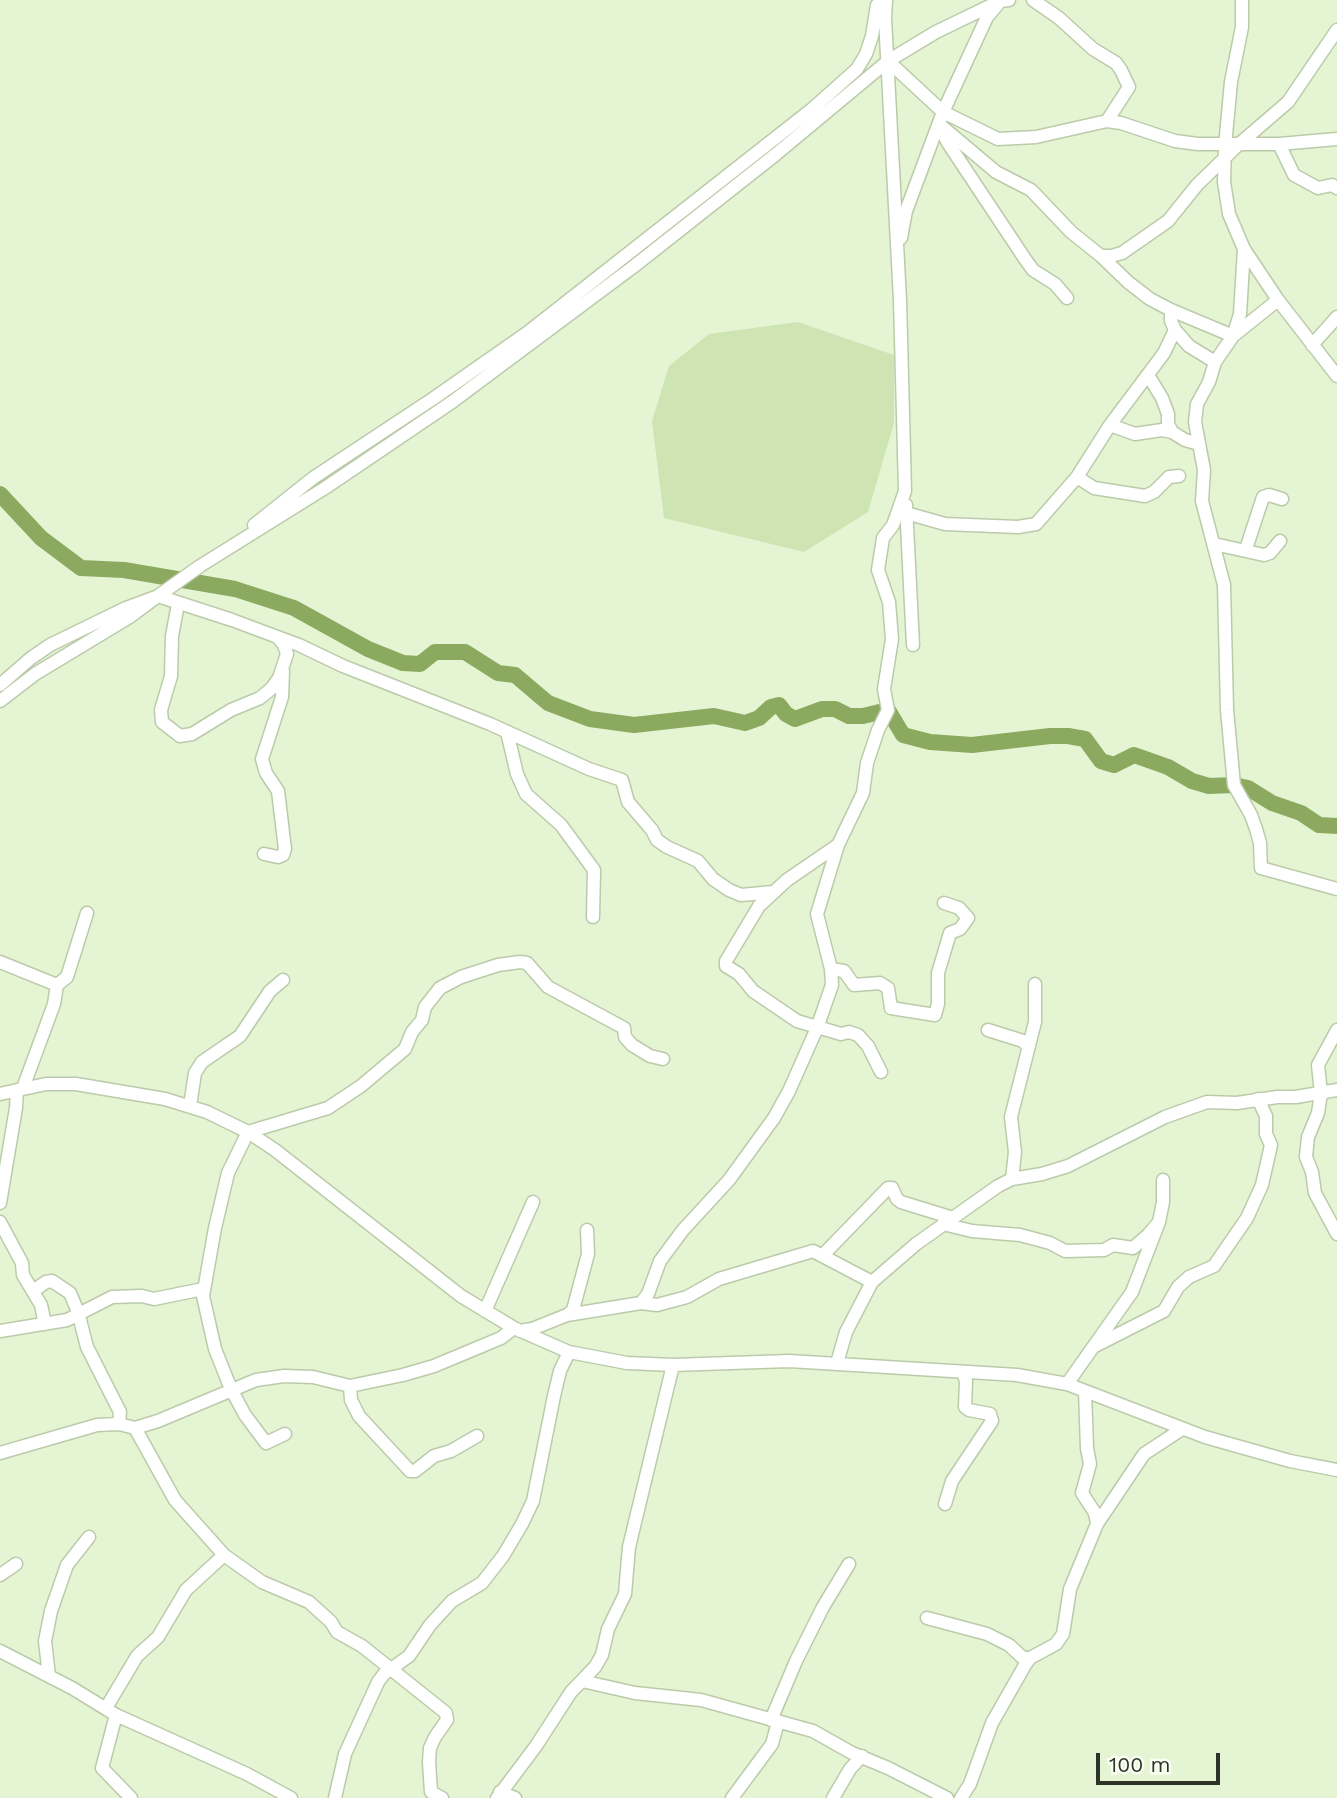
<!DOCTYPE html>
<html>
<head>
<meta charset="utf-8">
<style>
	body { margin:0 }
	#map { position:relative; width:1337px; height:1798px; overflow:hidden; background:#e5f5d3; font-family:"Work Sans",sans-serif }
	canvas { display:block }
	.scale { position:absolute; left:1096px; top:1753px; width:124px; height:32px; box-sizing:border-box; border:4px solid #2d3326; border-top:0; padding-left:9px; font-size:21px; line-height:24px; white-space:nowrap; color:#2d3326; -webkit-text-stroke:5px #f8fef1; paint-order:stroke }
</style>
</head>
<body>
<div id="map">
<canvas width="1337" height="1798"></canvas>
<div class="scale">100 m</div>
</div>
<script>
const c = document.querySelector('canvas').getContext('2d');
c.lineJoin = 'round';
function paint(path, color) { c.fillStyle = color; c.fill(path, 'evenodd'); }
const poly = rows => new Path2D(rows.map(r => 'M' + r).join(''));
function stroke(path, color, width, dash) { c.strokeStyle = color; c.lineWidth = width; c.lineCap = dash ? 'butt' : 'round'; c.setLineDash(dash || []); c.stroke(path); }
paint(poly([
	[798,322,894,355,894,423,868,512,804,552,664,518,652,421,669,366,709,334]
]), '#cee4b3');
stroke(poly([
	[0,494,41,538,81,568,124,570,235,589,294,608,368,649,403,663,420,664,435,652,465,652,498,673,515,675,548,703,590,719,634,725,714,716,745,723,759,718,771,707,779,705,786,714,795,719,822,709,835,709,849,716,863,716,888,710,903,735,930,742,972,745,1050,736,1068,736,1085,739,1101,761,1114,765,1134,755,1168,767,1192,781,1209,786,1234,785,1248,788,1272,803,1301,813,1319,825,1337,826]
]), '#8baa60', 16);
const minor = poly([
	[1033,0,1059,18,1093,49,1116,63,1121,70,1129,87,1107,121],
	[1242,0,1242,27,1231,82,1225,146,1224,182,1229,214,1244,249,1278,300,1337,376],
	[888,61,943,112,998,139,1036,137,1107,121,1121,123,1175,141,1198,144,1279,144,1337,139],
	[939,124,996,172,1031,190,1071,232,1101,256,1128,282,1150,299,1171,310,1233,336,1278,300],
	[940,127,948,143,1025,259,1033,270,1055,284,1067,298],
	[1279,144,1294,175,1318,188,1332,185,1337,188],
	[901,238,906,211,943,112,987,17,998,4],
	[1244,249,1240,314,1233,336,1215,362,1209,382,1197,404,1195,422,1204,470,1202,501,1224,585,1227,710,1234,785,1251,815,1256,829,1260,843,1261,868,1337,889],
	[1101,256,1111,256,1122,253,1168,221,1197,185,1238,145,1288,102,1337,30],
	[1171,310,1171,321,1175,330,1189,346,1215,362],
	[1312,345,1337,317],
	[1148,375,1162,398,1168,414,1168,424,1172,432],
	[1110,425,1135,434,1162,430,1172,432,1185,440,1199,444],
	[1077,477,1094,488,1145,496,1154,492,1169,477,1179,476],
	[906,505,913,645],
	[906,513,945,524,1018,527,1036,524,1077,477,1110,425,1164,353,1175,330],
	[254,525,313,478,434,398,527,333,811,110,857,69,866,54,872,36,877,5],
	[1214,544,1264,555,1270,553,1280,541],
	[1246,549,1263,497,1269,495,1282,499],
	[178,604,172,636,171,676,161,710,162,722,180,736,192,734,231,710,260,698,271,689,279,678,287,654,284,645,279,639],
	[0,685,31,658,50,645,126,608,158,596,200,566,325,488,452,402,633,267,775,155,888,61,936,32,1000,1,1009,0],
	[0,701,35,674,131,616,158,596,232,620,299,645,343,666,490,724,589,769,622,780,628,802,652,830,657,840,667,847,698,861,713,879,729,890,741,895,773,892],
	[507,732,517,774,526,794,561,825,594,870,593,917],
	[838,845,787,880,759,906,726,961,726,966,739,974,753,991,797,1021,841,1034,849,1032,858,1035,868,1046,881,1072],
	[264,854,278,857,283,855,285,849,278,791,266,773,262,759,282,697,283,671],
	[0,962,57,985,54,1004,23,1088],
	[831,969,844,971,854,985,880,983,888,988,891,1008,935,1015,938,1004,938,973,950,933,960,929,968,918,959,908,944,903],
	[57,985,67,977,87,913],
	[988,1030,1023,1041,1028,1047],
	[1337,1030,1318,1065,1321,1093,1318,1113,1308,1137,1306,1157,1312,1172,1315,1193,1337,1234],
	[0,1094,46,1084,76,1084,165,1099,207,1112,248,1132,275,1150,461,1296,514,1328,569,1352,627,1363,673,1365,789,1361,1017,1375,1067,1384,1205,1437,1290,1461,1337,1470],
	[190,1106,195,1073,202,1062,240,1036,270,991,283,980],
	[1012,1179,1015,1152,1011,1117,1035,1022,1035,984],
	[0,1203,16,1108,17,1090],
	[0,1222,22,1263,23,1275,41,1305,45,1324],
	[943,1224,972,1231,1020,1235,1050,1243,1065,1251,1104,1250,1113,1245,1133,1248,1148,1235,1159,1222],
	[822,1256,888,1188,892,1188,897,1199,901,1202,953,1218],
	[33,1291,46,1282,52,1281,70,1293,78,1312,87,1347,120,1412,119,1424],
	[641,1303,648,1294,660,1261,683,1230,729,1180,774,1118,789,1091,817,1028,832,985,831,969,817,914,838,845,863,793,867,763,878,730,888,710,884,689,892,639,889,602,878,570,883,538,893,525,905,491,900,300,885,18,886,0],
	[485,1311,533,1202],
	[567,1315,573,1310,588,1254,587,1230],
	[0,1331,67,1320,112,1297,142,1296,154,1299,203,1289],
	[520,1331,532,1329,567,1315,641,1303,657,1305,687,1297,719,1279,813,1251,872,1282],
	[1095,1346,1164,1311,1178,1287,1189,1277,1214,1266,1247,1218,1262,1185,1271,1145,1266,1134,1266,1116,1258,1099],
	[837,1363,846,1332,872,1282,916,1244,998,1186,1012,1179,1042,1174,1068,1166,1165,1117,1207,1102,1237,1103,1277,1097,1296,1097,1337,1090],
	[1067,1384,1132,1292,1159,1222,1163,1202,1163,1180],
	[350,1386,351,1400,359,1416,410,1471,415,1471,434,1456,451,1451,477,1436],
	[135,1428,175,1500,224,1555,262,1582,309,1602,331,1622,337,1632,362,1646,446,1713,447,1720,435,1737,430,1748,429,1762,431,1792,442,1798],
	[285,1434,266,1443,245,1415,231,1389,215,1349,203,1296,215,1228,228,1173,248,1132,328,1108,361,1086,405,1049,412,1032,422,1020,425,1007,440,988,461,977,498,965,520,962,527,963,548,987,624,1028,625,1037,632,1045,650,1056,663,1059],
	[0,1453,97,1425,119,1424,135,1428,158,1421,256,1380,284,1376,313,1377,350,1386,403,1375,434,1366,501,1338,514,1328],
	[945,1504,952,1481,992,1421,990,1414,969,1410,965,1407,966,1381,963,1372],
	[1097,1524,1144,1454,1182,1429],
	[0,1575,16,1564],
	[927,1618,987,1634,1009,1645,1023,1658,1030,1658],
	[0,1651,72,1688,116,1715,247,1774,291,1798],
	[49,1676,45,1641,51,1611,67,1565,89,1537],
	[582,1681,635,1693,701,1700,813,1731,852,1753,888,1768,947,1798],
	[106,1708,137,1656,158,1637,186,1590,224,1555],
	[116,1715,102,1768,131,1798],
	[771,1720,796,1661,823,1607,849,1564],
	[500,1792,515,1798],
	[335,1798,345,1754,378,1682,384,1674,409,1656,430,1625,452,1601,482,1583,503,1556,522,1524,533,1501,554,1396,560,1371,569,1352],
	[497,1798,536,1746,571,1692,595,1667,602,1655,608,1629,625,1594,629,1547,673,1365],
	[732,1798,772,1744,778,1722],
	[833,1798,850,1769,862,1756],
	[961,1798,970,1784,992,1723,1025,1665,1030,1658,1056,1644,1063,1634,1070,1589,1097,1524,1095,1513,1082,1493,1090,1464,1087,1448,1085,1391]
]);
stroke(minor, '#bbcbaa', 15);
stroke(minor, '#fff', 12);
</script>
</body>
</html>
